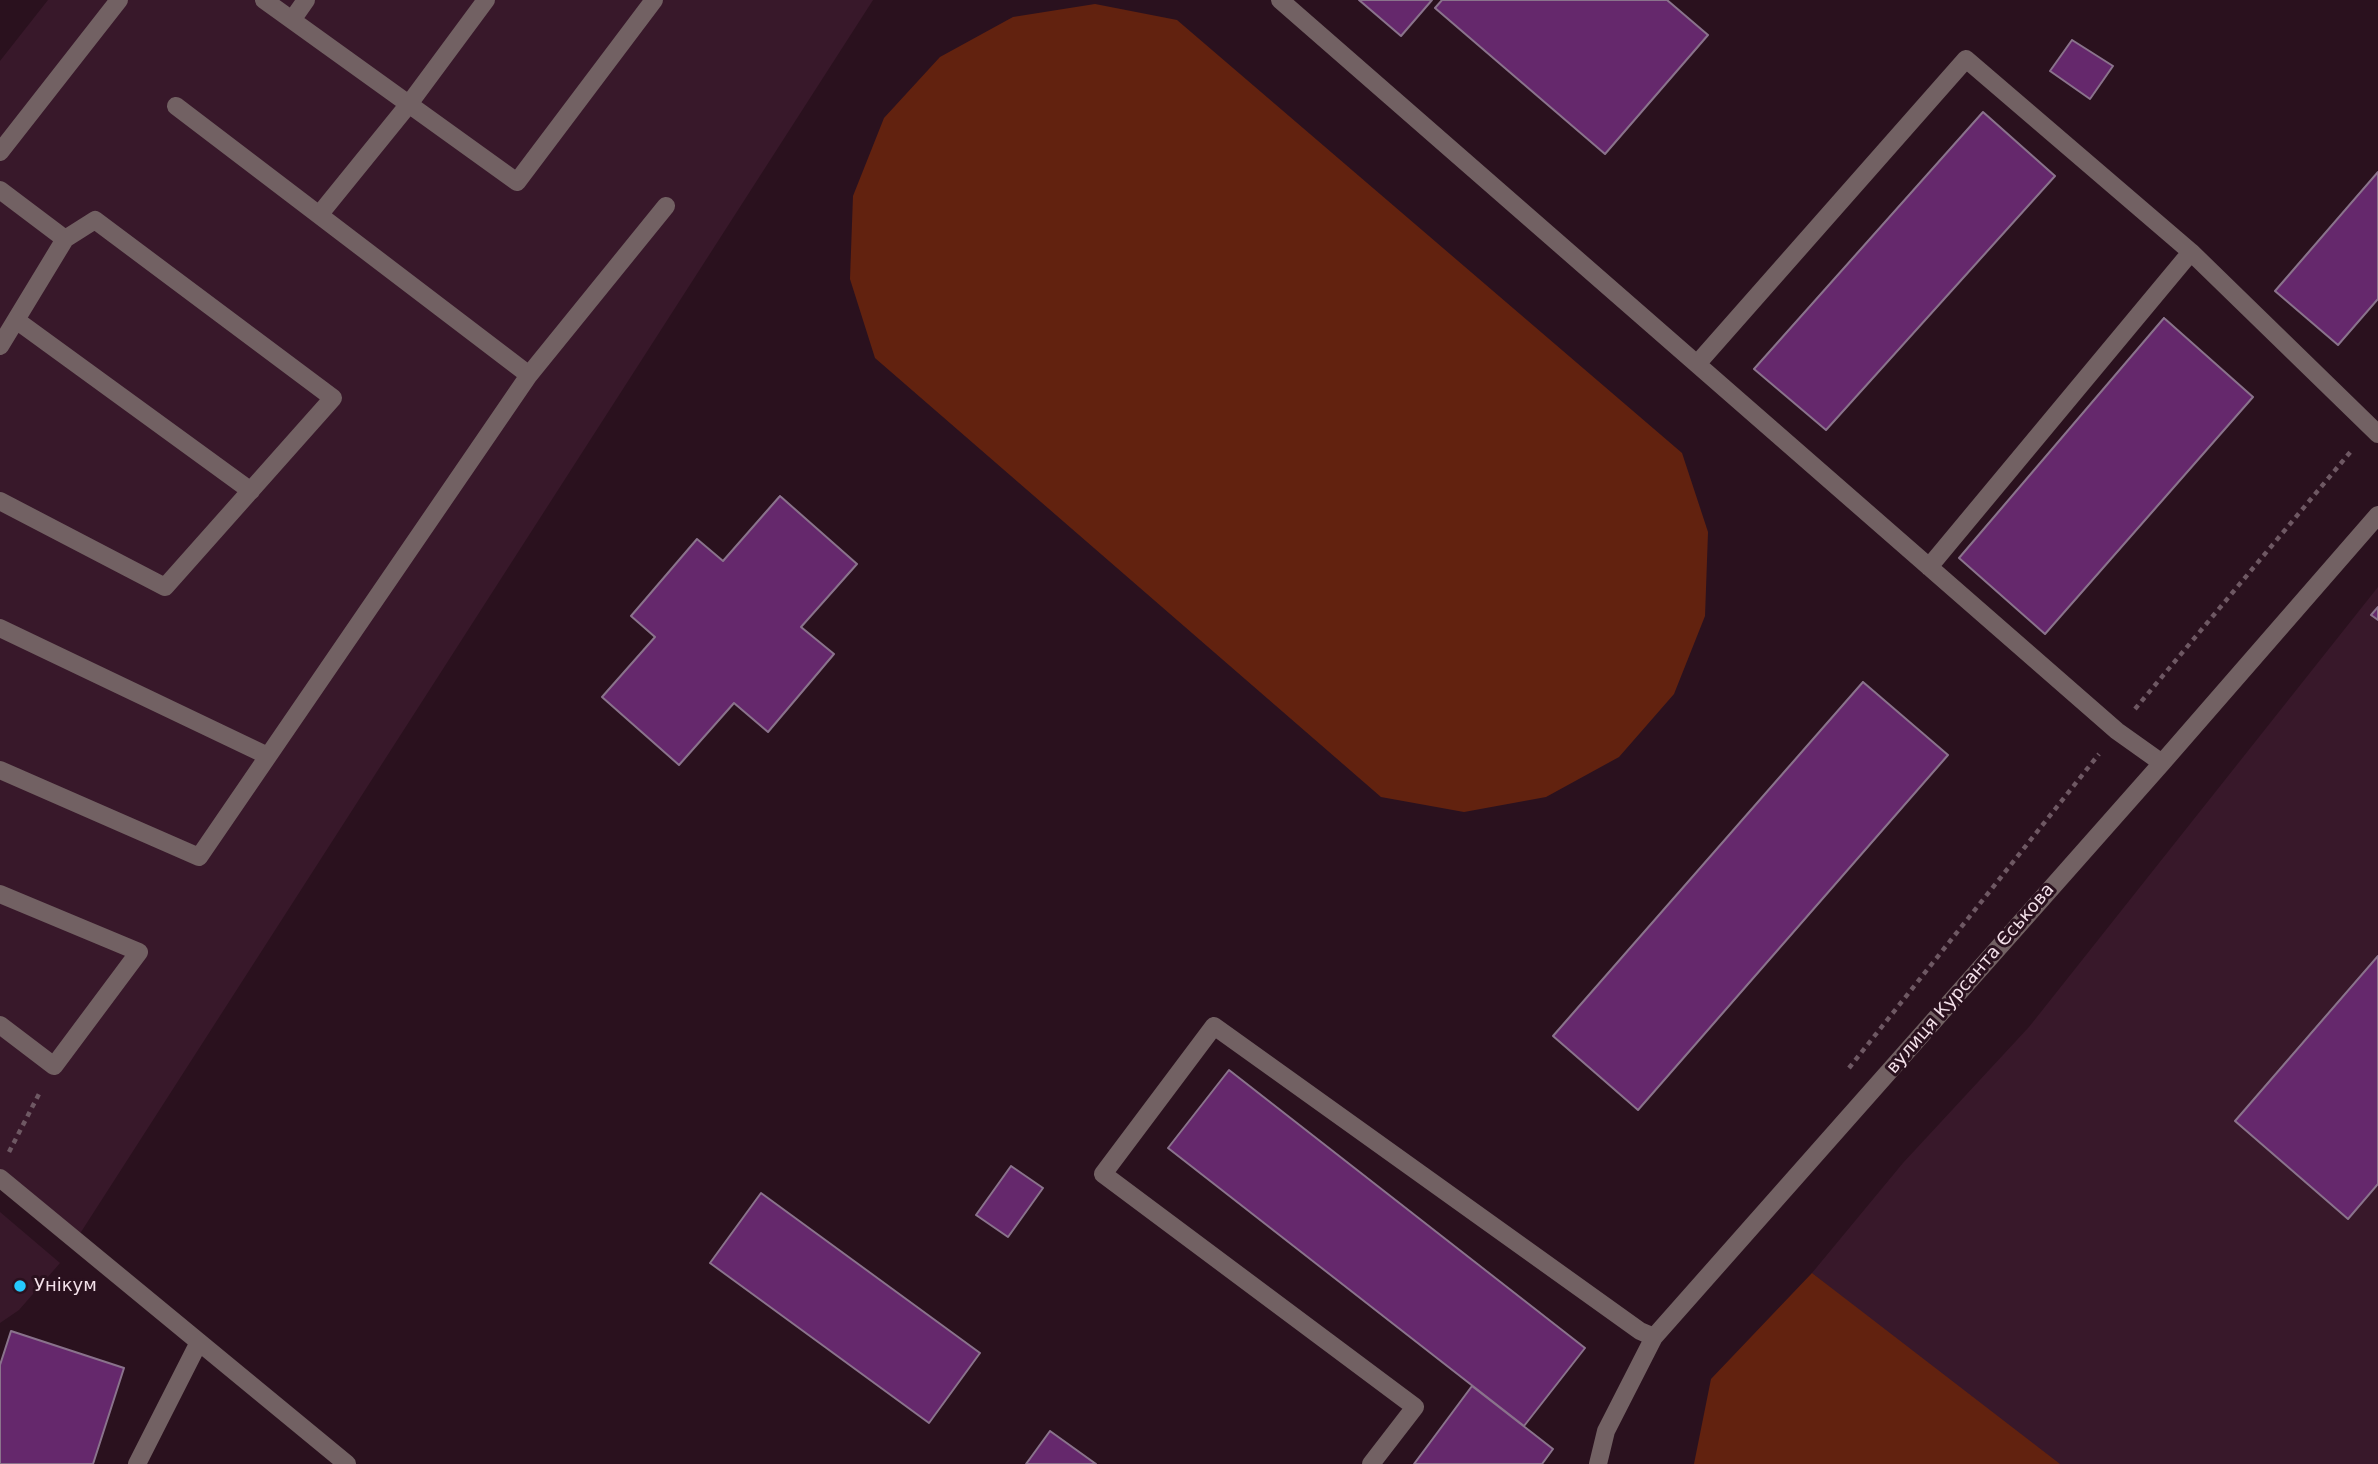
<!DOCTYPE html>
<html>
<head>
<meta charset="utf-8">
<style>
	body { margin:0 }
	canvas { display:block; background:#2a111e }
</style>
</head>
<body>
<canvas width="2378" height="1464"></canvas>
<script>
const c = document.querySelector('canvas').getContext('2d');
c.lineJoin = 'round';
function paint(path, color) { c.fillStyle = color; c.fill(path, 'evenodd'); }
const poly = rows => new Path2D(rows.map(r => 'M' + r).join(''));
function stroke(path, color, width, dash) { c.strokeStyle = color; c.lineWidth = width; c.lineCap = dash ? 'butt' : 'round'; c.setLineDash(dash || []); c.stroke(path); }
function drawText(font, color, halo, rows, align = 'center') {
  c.font = font + ' "DejaVu Sans",sans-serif'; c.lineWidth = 6; c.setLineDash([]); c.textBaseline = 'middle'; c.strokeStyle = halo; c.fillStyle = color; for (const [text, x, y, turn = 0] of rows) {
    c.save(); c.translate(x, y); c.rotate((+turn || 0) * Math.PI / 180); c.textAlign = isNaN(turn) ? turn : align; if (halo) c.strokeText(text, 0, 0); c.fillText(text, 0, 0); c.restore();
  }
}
paint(poly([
	[48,0,873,0,72,1246,0,1173,0,61],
	[2378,587,2378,1464,2053,1464,1812,1273,1903,1163,2029,1027],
	[0,1212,60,1263,19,1310,0,1323]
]), '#38182a');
paint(poly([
	[1095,4,1177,20,1682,453,1708,532,1705,616,1674,694,1619,757,1546,797,1464,812,1381,797,875,358,850,279,853,196,884,118,940,57,1013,17],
	[1812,1273,2060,1464,1694,1464,1711,1379]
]), '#62220f');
const building = poly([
	[1359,0,1432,0,1401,36,1359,0],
	[1442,0,1667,0,1708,35,1605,154,1435,8,1442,0],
	[2072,40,2113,66,2090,99,2050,71,2072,40],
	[1983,112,2055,176,1826,430,1754,369,1983,112],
	[2378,172,2378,299,2338,345,2275,291,2378,172],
	[2164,318,2253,397,2045,634,1959,558,2164,318],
	[780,496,857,564,801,627,834,654,768,732,734,703,679,765,602,697,655,637,631,616,697,539,723,561,780,496],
	[2378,607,2378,620,2371,615,2378,607],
	[1863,682,1948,755,1638,1110,1553,1036,1863,682],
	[2378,956,2378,1184,2348,1219,2235,1121,2378,956],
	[1229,1070,1585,1348,1524,1426,1168,1148,1229,1070],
	[1011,1166,1043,1188,1008,1237,976,1215,1011,1166],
	[761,1193,980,1353,929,1423,710,1263,761,1193],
	[11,1331,124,1368,93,1464,0,1464,0,1365,11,1331],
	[1472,1386,1553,1449,1542,1464,1414,1464,1472,1386],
	[1050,1431,1096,1464,1026,1464,1050,1431]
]);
paint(building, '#65286c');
stroke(building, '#8a738c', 2);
stroke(poly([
	[2135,709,2352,450],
	[1849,1068,2099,754],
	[9,1152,40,1092]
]), '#6e5863', 4.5, [5, 5]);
stroke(poly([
	[264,0,517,182,654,0],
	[1280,0,2117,731,2162,763],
	[292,20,306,0],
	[176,106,529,375,666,206],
	[0,152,119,0],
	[0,190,65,239,0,346],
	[319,215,409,104,486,0],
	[16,320,251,491],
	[1697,364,1966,59,2191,252,2378,434],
	[0,501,165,587,333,398,95,220,65,239],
	[1929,567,2191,252],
	[0,628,268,756],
	[0,770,199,857,529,375],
	[0,894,139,952,54,1066,0,1025],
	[0,1178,347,1464],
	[137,1464,199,1342],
	[1371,1464,1415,1407,1103,1174,1214,1026,1640,1331,1654,1337],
	[1598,1464,1606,1431,1654,1337,2162,763,2378,515]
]), '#726163', 18);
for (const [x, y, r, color] of [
	[20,1286,7,"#25c9fe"]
]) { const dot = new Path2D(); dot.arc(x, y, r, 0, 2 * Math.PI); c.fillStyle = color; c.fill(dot); stroke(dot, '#2a111e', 2.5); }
drawText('18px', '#f3e0e9', '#2a111e', [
	["вулиця Курсанта Єськова",1971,979,-49]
]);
drawText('18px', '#f3e0e9', '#2a111e', [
	["Унікум",34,1286]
], 'left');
</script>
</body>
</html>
